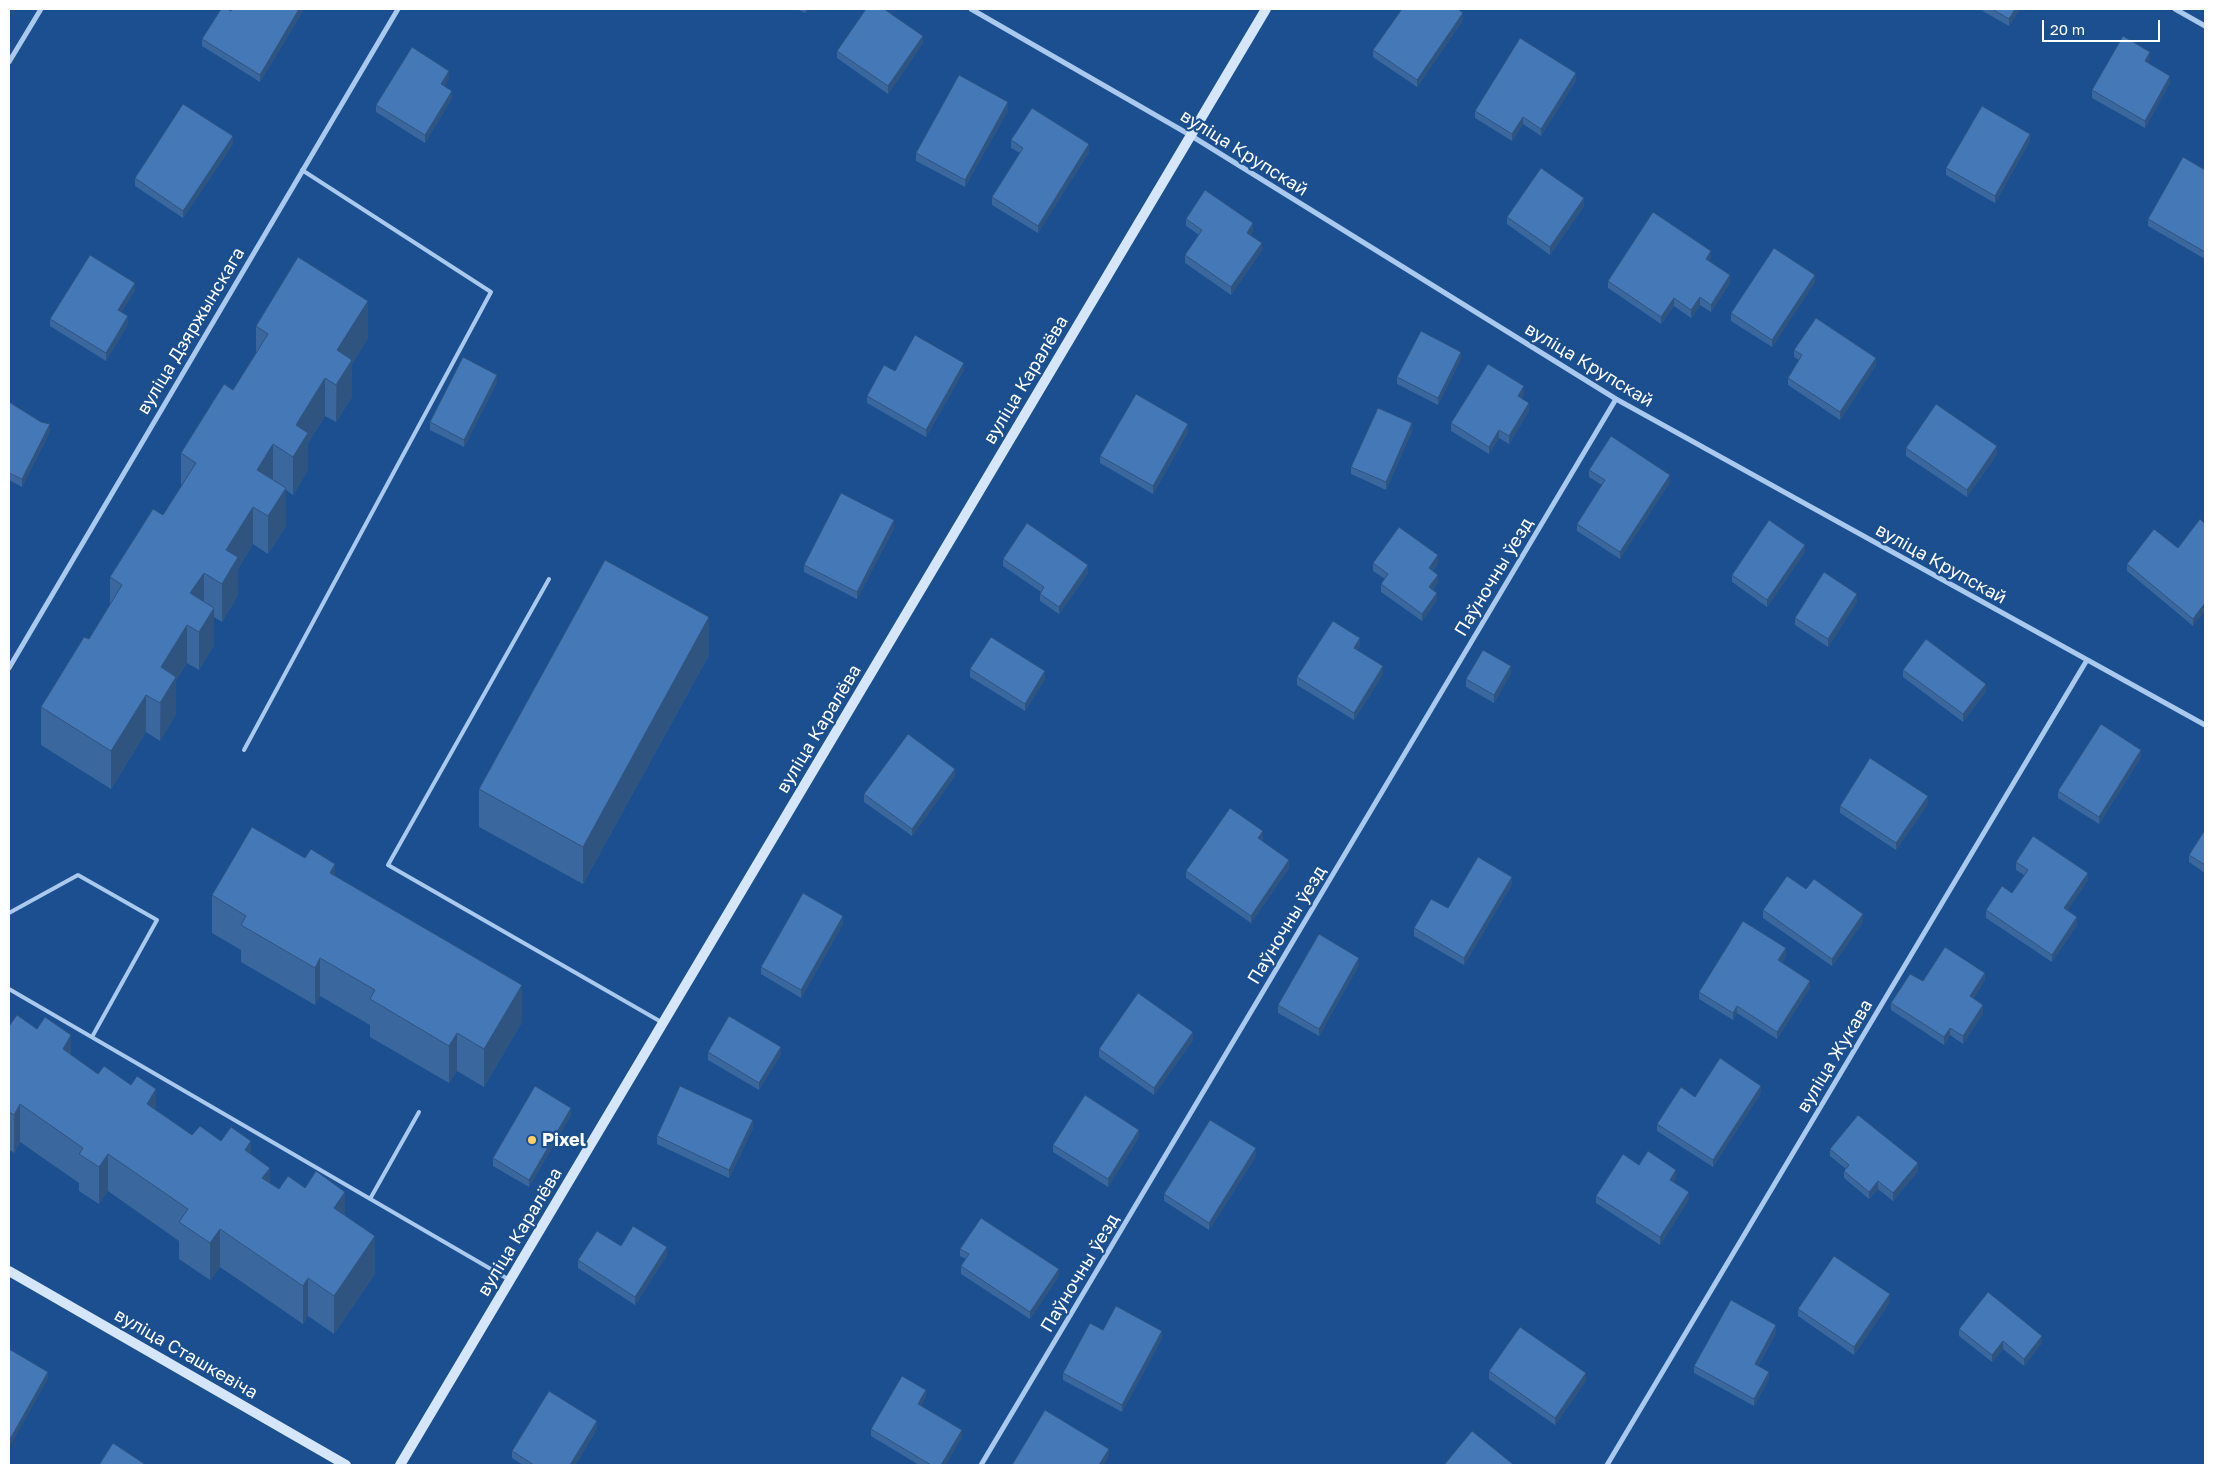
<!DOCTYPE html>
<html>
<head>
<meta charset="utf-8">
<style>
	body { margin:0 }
	#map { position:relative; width:2214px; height:1474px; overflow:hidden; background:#1b4f8f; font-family:"Golos Text",sans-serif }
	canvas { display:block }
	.frame { position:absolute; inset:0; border:10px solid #fff; pointer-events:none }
	.scale { position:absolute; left:2042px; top:20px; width:118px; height:22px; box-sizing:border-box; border:2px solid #fff; border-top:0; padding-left:6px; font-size:15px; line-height:18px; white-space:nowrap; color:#fff; -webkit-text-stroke:4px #1b4f8f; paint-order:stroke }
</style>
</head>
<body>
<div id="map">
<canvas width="2214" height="1474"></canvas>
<div class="frame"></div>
<div class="scale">20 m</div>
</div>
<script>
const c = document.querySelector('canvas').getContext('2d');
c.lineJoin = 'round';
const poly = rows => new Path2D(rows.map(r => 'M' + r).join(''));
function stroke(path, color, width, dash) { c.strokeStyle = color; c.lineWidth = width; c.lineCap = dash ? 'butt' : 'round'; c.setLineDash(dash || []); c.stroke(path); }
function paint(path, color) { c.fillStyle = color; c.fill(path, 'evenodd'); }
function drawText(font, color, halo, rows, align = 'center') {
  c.font = font + ' "Golos Text",sans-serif'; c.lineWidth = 4.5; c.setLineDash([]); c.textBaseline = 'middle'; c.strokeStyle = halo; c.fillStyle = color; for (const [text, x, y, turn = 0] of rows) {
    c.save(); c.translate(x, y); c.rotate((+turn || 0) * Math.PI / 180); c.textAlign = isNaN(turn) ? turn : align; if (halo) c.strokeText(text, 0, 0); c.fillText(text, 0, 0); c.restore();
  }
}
stroke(poly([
	[549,579,388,865,663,1023],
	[244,750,491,292,302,170],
	[9,913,78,875,157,920,92,1037],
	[9,989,508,1279],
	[370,1199,419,1112]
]), '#a9c9ee', 4);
stroke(poly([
	[971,9,1190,135,1616,399,2205,725],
	[2175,9,2205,26],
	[9,62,41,9],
	[9,668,398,9],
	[981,1465,1616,399],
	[1607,1465,2087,660]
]), '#a9c9ee', 5);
stroke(poly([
	[9,1271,346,1465],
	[400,1465,1266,9]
]), '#d6e6fa', 10);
paint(poly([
	[304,9,260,82,202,46,202,39,231,11],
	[797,9,807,9,805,13],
	[1979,9,2020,9,2009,26],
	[1463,20,1417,87,1373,57,1373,50],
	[923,43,888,94,837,58,837,51],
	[2150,60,2148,63,2170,83,2145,128,2092,98,2092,90],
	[449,79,444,86,452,98,425,143,376,112,376,105],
	[1576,80,1541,136,1523,124,1512,141,1475,118,1475,111],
	[1008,110,965,187,916,161,916,153],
	[1011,140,1089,152,1038,233,992,205,992,197,1020,153,1011,148],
	[2030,141,1995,203,1946,175,1946,168],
	[233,144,183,218,135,186,135,178],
	[2205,170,2205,259,2148,226,2148,219],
	[1584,206,1550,255,1507,224,1507,217],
	[1186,219,1253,231,1250,235,1262,250,1231,295,1185,263,1185,255,1199,235,1186,226],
	[1711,258,1709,261,1730,283,1711,312,1700,305,1691,318,1674,306,1661,324,1608,288,1608,281],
	[1815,282,1772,347,1731,321,1731,313],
	[135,290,121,312,128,324,106,361,50,326,50,319],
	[256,326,368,338,352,364,352,397,336,422,325,416,308,443,308,470,293,495,286,490,286,526,268,554,253,544,238,569,238,595,222,622,214,617,214,645,199,670,187,663,176,680,176,714,160,741,146,732,111,789,41,745,41,707,89,639,110,605,110,577,163,515,181,488,181,453,233,390,256,354],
	[1794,350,1876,365,1840,420,1788,385,1788,378,1799,360,1794,357],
	[1461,359,1438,405,1397,384,1397,377],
	[964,370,926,437,867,403,867,396,895,371],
	[497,382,464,447,430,430,430,422],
	[1524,394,1521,398,1529,411,1509,444,1499,438,1489,454,1451,431,1451,423],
	[9,402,50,431,22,487,9,480],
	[1412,431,1386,490,1351,474,1351,467],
	[1188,432,1153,494,1100,463,1100,456],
	[1906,448,1997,454,1967,497,1906,456],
	[1589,470,1670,482,1620,559,1577,531,1577,524,1602,485,1589,477],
	[2200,519,2193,626,2127,571,2127,564,2178,548],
	[894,528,857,599,804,572,804,565],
	[1805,552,1767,607,1732,582,1732,575],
	[1003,559,1088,573,1059,614,1040,601,1040,594,1041,592,1003,566],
	[1373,563,1438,563,1433,571,1438,582,1433,590,1437,600,1422,621,1381,592,1381,584,1385,579,1373,571],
	[1857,602,1828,647,1795,625,1795,618],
	[1360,646,1357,650,1383,674,1354,720,1297,685,1297,677],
	[709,655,583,884,479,827,479,789],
	[970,669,1045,679,1025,711,970,677],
	[1903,670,1986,691,1963,722,1903,677],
	[1511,673,1494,703,1466,687,1466,679],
	[2141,757,2099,824,2058,798,2058,791],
	[955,776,912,836,864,802,864,794],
	[1928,804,1896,850,1840,813,1840,806],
	[2205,830,2205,873,2189,862,2189,855],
	[1263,838,1262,840,1289,868,1251,923,1186,878,1186,871],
	[2016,862,2088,880,2067,911,2077,925,2052,962,1986,918,1986,910,2012,893,2024,875,2016,870],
	[335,876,522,1022,484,1087,457,1071,449,1083,370,1037,370,1025,320,996,315,1005,241,962,241,950,212,933,212,895],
	[1512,884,1464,965,1414,936,1414,928],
	[1806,889,1863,922,1832,966,1763,918,1763,910],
	[843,924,801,998,761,974,761,967],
	[1786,956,1782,963,1810,988,1777,1039,1737,1013,1733,1020,1699,999,1699,992],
	[1359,965,1319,1036,1278,1013,1278,1005],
	[1985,980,1973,999,1983,1013,1963,1044,1950,1035,1944,1045,1891,1010,1891,1003,1923,981],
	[9,1024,71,1055,98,1074,156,1110,192,1135,221,1141,251,1155,270,1183,279,1189,345,1215,375,1274,334,1334,308,1316,303,1324,220,1267,210,1280,179,1259,179,1241,108,1191,99,1204,79,1191,79,1183,20,1142,14,1153,9,1149],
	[1193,1040,1154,1095,1099,1057,1099,1049],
	[708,1052,781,1054,759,1090,708,1060],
	[1761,1093,1713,1167,1657,1131,1657,1124],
	[571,1115,529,1187,493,1166,493,1158],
	[753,1128,729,1178,657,1144,657,1136],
	[1139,1137,1108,1187,1053,1152,1053,1145],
	[1830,1149,1918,1171,1893,1201,1878,1189,1869,1199,1844,1178,1844,1171,1846,1169,1830,1156],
	[1256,1156,1209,1230,1164,1201,1164,1194],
	[1639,1165,1676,1177,1673,1182,1689,1199,1660,1245,1596,1203,1596,1196],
	[960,1249,1059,1276,1030,1319,961,1274,961,1266,966,1259,960,1256],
	[667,1255,635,1305,578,1268,578,1260],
	[1890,1302,1854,1355,1798,1316,1798,1309],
	[1959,1329,2042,1343,2024,1366,2003,1349,1992,1362,1959,1336],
	[1776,1333,1758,1366,1769,1379,1754,1406,1694,1373,1694,1366],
	[1162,1338,1122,1412,1063,1380,1063,1373],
	[1489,1371,1586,1381,1555,1425,1489,1379],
	[926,1397,921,1405,962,1437,945,1465,919,1465,871,1436,871,1429],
	[597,1429,575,1465,523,1465,512,1458,512,1451]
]), '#3a679d');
paint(poly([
	[299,9,304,9,260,82,260,75],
	[2015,9,2020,9,2009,26,2009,19],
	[1463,13,1463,20,1417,87,1417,80],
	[923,36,923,43,888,94,888,86],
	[2150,52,2150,60,2145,69,2145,61],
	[449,71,449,79,441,91,441,84],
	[1576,73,1576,80,1541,136,1541,129],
	[2170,76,2170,83,2145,128,2145,121],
	[452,91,452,98,425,143,425,135],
	[1008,102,1008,110,965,187,965,180],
	[1523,117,1523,124,1512,141,1512,134],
	[2030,134,2030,141,1995,203,1995,196],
	[233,136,233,144,183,218,183,211],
	[1089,144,1089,152,1038,233,1038,226],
	[1584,198,1584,206,1550,255,1550,247],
	[1253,223,1253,231,1247,240,1247,233],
	[1262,243,1262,250,1231,295,1231,287],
	[1711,251,1711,258,1706,266,1706,259],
	[1730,275,1730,283,1711,312,1711,305],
	[1815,275,1815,282,1772,347,1772,340],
	[135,283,135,290,118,317,118,310],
	[1700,297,1700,305,1691,318,1691,310],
	[1674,298,1674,306,1661,324,1661,317],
	[368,301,368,338,352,364,352,397,336,422,337,350],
	[128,316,128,324,106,361,106,353],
	[1461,352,1461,359,1438,405,1438,398],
	[1876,358,1876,365,1840,420,1840,412],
	[964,363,964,370,926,437,926,430],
	[497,375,497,382,464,447,464,440],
	[325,378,325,416,308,443,308,470,293,495,293,457,296,425],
	[1524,386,1524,394,1518,404,1518,396],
	[1529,403,1529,411,1509,444,1509,436],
	[1412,423,1412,431,1386,490,1386,482],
	[50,424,50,431,22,487,22,479],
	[1188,424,1188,432,1153,494,1153,486],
	[1499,430,1499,438,1489,454,1489,447],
	[273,444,273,482,257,470],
	[1997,446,1997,454,1967,497,1967,490],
	[1670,475,1670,482,1620,559,1620,552],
	[286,488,286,526,268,554,268,516],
	[253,507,253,544,238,569,238,595,222,622,222,584,226,550],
	[894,520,894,528,857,599,857,592],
	[1805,545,1805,552,1767,607,1767,600],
	[1438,555,1438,563,1429,576,1429,568],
	[1088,565,1088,573,1059,614,1059,607],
	[204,573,204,610,190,593],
	[1438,575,1438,582,1429,595,1429,587],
	[1437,593,1437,600,1422,621,1422,614],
	[1857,594,1857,602,1828,647,1828,639],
	[2205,603,2205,611,2193,626,2193,619],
	[214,608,214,645,199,670,199,632],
	[709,617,709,655,583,884,583,847],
	[187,625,187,663,176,680,176,714,160,741,161,667],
	[1360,638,1360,646,1354,655,1354,648],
	[1383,666,1383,674,1354,720,1354,713],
	[1511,666,1511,673,1494,703,1494,695],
	[1045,671,1045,679,1025,711,1025,704],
	[1986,684,1986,691,1963,722,1963,714],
	[146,695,146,732,111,789,111,751],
	[2141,750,2141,757,2099,824,2099,817],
	[955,769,955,776,912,836,912,829],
	[1928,796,1928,804,1896,850,1896,843],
	[1263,831,1263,838,1258,845,1258,838],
	[1289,860,1289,868,1251,923,1251,916],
	[335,864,335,901,330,873],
	[2088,873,2088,880,2064,916,2064,908],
	[1512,877,1512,884,1464,965,1464,958],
	[1863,914,1863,922,1832,966,1832,959],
	[843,916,843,924,801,998,801,990],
	[2077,917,2077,925,2052,962,2052,955],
	[1786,948,1786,956,1778,968,1778,960],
	[320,958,320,996,315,1005,315,968],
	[1359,958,1359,965,1319,1036,1319,1029],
	[1985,973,1985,980,1970,1004,1970,996],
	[1810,981,1810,988,1777,1039,1777,1032],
	[522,985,522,1022,484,1087,484,1049],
	[1983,1005,1983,1013,1963,1044,1963,1036],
	[1737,1006,1737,1013,1733,1020,1733,1013],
	[1950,1028,1950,1035,1944,1045,1944,1037],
	[1193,1032,1193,1040,1154,1095,1154,1088],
	[457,1033,457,1071,449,1083,449,1046],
	[71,1035,71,1073,63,1049],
	[781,1047,781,1054,759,1090,759,1083],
	[1761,1086,1761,1093,1713,1167,1713,1160],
	[156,1089,156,1127,147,1104],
	[20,1104,20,1142,14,1153,14,1115],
	[571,1108,571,1115,529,1187,529,1180],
	[753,1120,753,1128,729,1178,729,1170],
	[1139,1130,1139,1137,1108,1187,1108,1179],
	[251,1141,251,1179,245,1150],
	[1256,1148,1256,1156,1209,1230,1209,1223],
	[108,1154,108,1191,99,1204,99,1167],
	[1918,1163,1918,1171,1893,1201,1893,1193],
	[270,1168,270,1205,262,1178],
	[1676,1170,1676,1177,1670,1187,1670,1180],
	[1878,1181,1878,1189,1869,1199,1869,1192],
	[345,1192,345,1229,334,1208],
	[1689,1192,1689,1199,1660,1245,1660,1237],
	[220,1229,220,1267,210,1280,210,1243],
	[375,1236,375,1274,334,1334,334,1296],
	[667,1247,667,1255,635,1305,635,1297],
	[1059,1269,1059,1276,1030,1319,1030,1312],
	[308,1278,308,1316,303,1324,303,1286],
	[1890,1294,1890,1302,1854,1355,1854,1347],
	[1776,1325,1776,1333,1755,1371,1755,1364],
	[1162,1331,1162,1338,1122,1412,1122,1405],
	[2042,1336,2042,1343,2024,1366,2024,1359],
	[2003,1341,2003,1349,1992,1362,1992,1355],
	[48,1372,48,1379,9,1448,9,1441],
	[1769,1372,1769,1379,1754,1406,1754,1399],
	[1586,1373,1586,1381,1555,1425,1555,1418],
	[926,1390,926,1397,918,1411,918,1404],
	[597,1421,597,1429,575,1465,570,1465],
	[962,1430,962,1437,945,1465,941,1465],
	[1109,1449,1109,1456,1104,1465,1099,1465]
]), '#305480');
const building = poly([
	[221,9,227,9,231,11,232,9,299,9,260,75,202,39,221,9],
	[866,9,884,9,923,36,888,86,837,51,866,9],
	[1402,9,1458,9,1463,13,1417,80,1373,50,1402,9],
	[1992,9,2015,9,2009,19,1992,9],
	[2123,36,2150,52,2145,61,2170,76,2145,121,2092,90,2123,36],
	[1520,38,1576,73,1541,129,1523,117,1512,134,1475,111,1520,38],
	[412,47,449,71,441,84,452,91,425,135,376,105,412,47],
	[959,75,1008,102,965,180,916,153,959,75],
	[183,104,233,136,183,211,135,178,183,104],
	[1982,106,2030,134,1995,196,1946,168,1982,106],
	[1032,108,1089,144,1038,226,992,197,1023,148,1011,140,1032,108],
	[2183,157,2205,170,2205,252,2148,219,2183,157],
	[1541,168,1584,198,1550,247,1507,217,1541,168],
	[1205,190,1253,223,1247,233,1262,243,1231,287,1185,255,1202,230,1186,219,1205,190],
	[1653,212,1711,251,1706,259,1730,275,1711,305,1700,297,1691,310,1674,298,1661,317,1608,281,1653,212],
	[1774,248,1815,275,1772,340,1731,313,1774,248],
	[90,255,135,283,118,310,128,316,106,353,50,319,90,255],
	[298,257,368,301,337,350,352,360,336,385,325,378,296,425,308,433,293,457,273,444,257,470,286,488,268,516,253,507,226,550,238,557,222,584,204,573,190,593,214,608,199,632,187,625,161,667,176,677,160,703,146,695,111,751,41,707,84,637,89,639,122,585,110,577,153,509,163,515,196,463,181,453,224,384,233,390,268,334,256,326,298,257],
	[1816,318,1876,358,1840,412,1788,378,1802,355,1794,350,1816,318],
	[1421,331,1461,352,1438,398,1397,377,1421,331],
	[915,335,964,363,926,430,867,396,884,365,895,371,915,335],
	[463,357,497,375,464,440,430,422,463,357],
	[1488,364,1524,386,1518,396,1529,403,1509,436,1499,430,1489,447,1451,423,1488,364],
	[1136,394,1188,424,1153,486,1100,456,1136,394],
	[9,402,41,422,50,424,22,479,9,473,9,402],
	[1936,404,1997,446,1967,490,1906,448,1936,404],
	[1378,408,1412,423,1386,482,1351,467,1378,408],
	[1611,436,1670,475,1620,552,1577,524,1605,480,1589,470,1611,436],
	[841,493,894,520,857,592,804,565,841,493],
	[2200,519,2205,524,2205,603,2193,619,2127,564,2154,529,2178,548,2200,519],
	[1769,520,1805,545,1767,600,1732,575,1769,520],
	[1027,523,1088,565,1059,607,1040,594,1044,587,1003,559,1027,523],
	[1399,527,1438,555,1429,568,1438,575,1429,587,1437,593,1422,614,1381,584,1388,574,1373,563,1399,527],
	[605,560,709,617,583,847,479,789,605,560],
	[1824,572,1857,594,1828,639,1795,618,1824,572],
	[1333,621,1360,638,1354,648,1383,666,1354,713,1297,677,1333,621],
	[991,637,1045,671,1025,704,970,669,991,637],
	[1926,639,1986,684,1963,714,1903,670,1926,639],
	[1483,650,1511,666,1494,695,1466,679,1483,650],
	[2101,724,2141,750,2099,817,2058,791,2101,724],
	[908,734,955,769,912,829,864,794,908,734],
	[1870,758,1928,796,1896,843,1840,806,1870,758],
	[1230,808,1263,831,1258,838,1289,860,1251,916,1186,871,1230,808],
	[252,827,305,858,311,849,335,864,330,873,522,985,484,1049,457,1033,449,1046,370,999,375,990,320,958,315,968,241,925,246,916,212,895,252,827],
	[2205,830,2205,865,2189,855,2205,830],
	[2033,836,2088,873,2064,908,2077,917,2052,955,1986,910,2002,886,2012,893,2028,870,2016,862,2033,836],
	[1478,857,1512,877,1464,958,1414,928,1431,899,1448,908,1478,857],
	[1787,876,1806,889,1814,879,1863,914,1832,959,1763,910,1787,876],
	[803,893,843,916,801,990,761,967,803,893],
	[1743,921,1786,948,1778,960,1810,981,1777,1032,1737,1006,1733,1013,1699,992,1743,921],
	[1319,934,1359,958,1319,1029,1278,1005,1319,934],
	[1945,947,1985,973,1970,996,1983,1005,1963,1036,1950,1028,1944,1037,1891,1003,1910,974,1923,981,1945,947],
	[1138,993,1193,1032,1154,1088,1099,1049,1138,993],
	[17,1015,37,1029,45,1017,71,1035,63,1049,98,1074,104,1066,131,1085,137,1076,156,1089,147,1104,192,1135,200,1126,221,1141,231,1127,251,1141,245,1150,270,1168,262,1178,279,1189,288,1176,305,1188,316,1171,345,1192,334,1208,375,1236,334,1296,308,1278,303,1286,220,1229,210,1243,179,1222,188,1209,108,1154,99,1167,79,1154,83,1148,20,1104,14,1115,9,1112,9,1024,10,1025,17,1015],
	[729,1016,781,1047,759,1083,708,1052,729,1016],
	[1720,1058,1761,1086,1713,1160,1657,1124,1681,1087,1695,1097,1720,1058],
	[535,1086,571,1108,529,1180,493,1158,535,1086],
	[680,1086,753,1120,729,1170,657,1136,680,1086],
	[1085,1095,1139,1130,1108,1179,1053,1145,1085,1095],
	[1858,1115,1918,1163,1893,1193,1878,1181,1869,1192,1844,1171,1849,1165,1830,1149,1858,1115],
	[1210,1120,1256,1148,1209,1223,1164,1194,1210,1120],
	[1648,1151,1676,1170,1670,1180,1689,1192,1660,1237,1596,1196,1623,1154,1639,1165,1648,1151],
	[981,1218,1059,1269,1030,1312,961,1266,969,1254,960,1249,981,1218],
	[633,1226,667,1247,635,1297,578,1260,597,1231,621,1246,633,1226],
	[1834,1256,1890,1294,1854,1347,1798,1309,1834,1256],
	[1988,1292,2042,1336,2024,1359,2003,1341,1992,1355,1959,1329,1988,1292],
	[1731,1300,1776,1325,1755,1364,1769,1372,1754,1399,1694,1366,1731,1300],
	[1116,1306,1162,1331,1122,1405,1063,1373,1090,1323,1103,1330,1116,1306],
	[1520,1327,1586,1373,1555,1418,1489,1371,1520,1327],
	[9,1349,48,1372,9,1441,9,1349],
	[902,1376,926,1390,918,1404,962,1430,941,1465,931,1465,871,1429,902,1376],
	[549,1391,597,1421,570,1465,534,1465,512,1451,549,1391],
	[1045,1410,1109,1449,1099,1465,1012,1465,1045,1410],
	[1472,1431,1514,1465,1444,1465,1472,1431],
	[113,1443,146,1465,99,1465,113,1443]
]);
paint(building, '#4478b7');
stroke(building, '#305480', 1);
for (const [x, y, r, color] of [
	[532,1140,5,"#ffd166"]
]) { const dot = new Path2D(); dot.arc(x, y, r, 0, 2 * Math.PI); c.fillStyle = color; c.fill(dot); stroke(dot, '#1b4f8f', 2); }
drawText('18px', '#fff', '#1b4f8f', [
	["вуліца Крупскай",1244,153,32],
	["вуліца Дзяржынскага",191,331,-59],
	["вуліца Крупскай",1589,365,31],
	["вуліца Каралёва",1026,380,-59],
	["вуліца Крупскай",1941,564,29],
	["Паўночны ўезд",1494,577,-59],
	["вуліца Каралёва",819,729,-59],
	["Паўночны ўезд",1287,925,-59],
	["вуліца Жукава",1835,1056,-59],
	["вуліца Каралёва",520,1232,-59],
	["Паўночны ўезд",1080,1273,-59],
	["вуліца Сташкевіча",186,1354,30]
]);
drawText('bold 18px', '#fff', '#1b4f8f', [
	["Pixel",542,1140]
], 'left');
</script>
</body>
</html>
